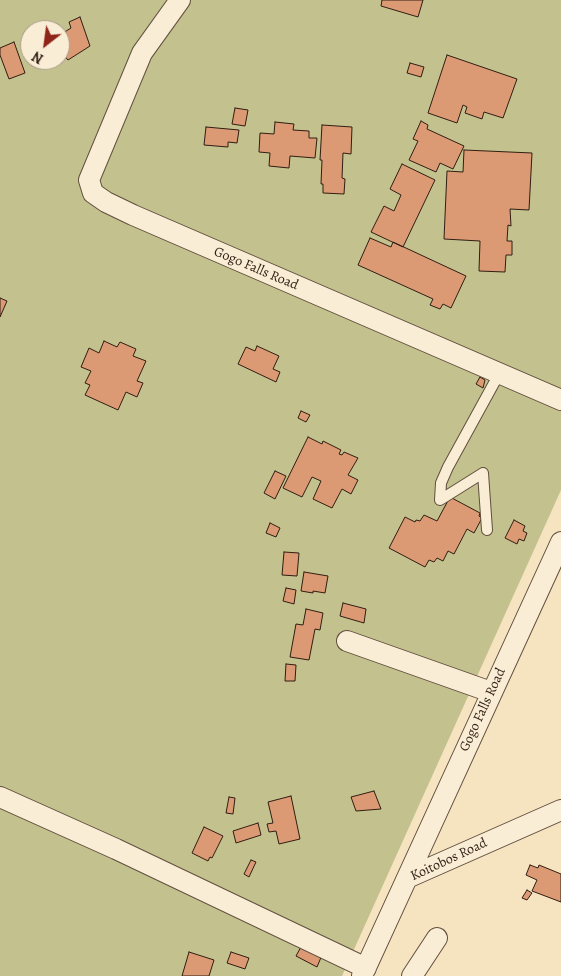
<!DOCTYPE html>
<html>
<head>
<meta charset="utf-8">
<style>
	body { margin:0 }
	#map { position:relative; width:561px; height:976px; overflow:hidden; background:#f6e3c0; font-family:Alegreya,serif }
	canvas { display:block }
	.north { position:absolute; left:20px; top:20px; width:50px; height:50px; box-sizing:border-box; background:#f9edd6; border:1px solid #a99a88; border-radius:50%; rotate:210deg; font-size:14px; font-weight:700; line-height:20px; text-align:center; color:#311e12 }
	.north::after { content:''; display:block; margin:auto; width:18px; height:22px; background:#8f2418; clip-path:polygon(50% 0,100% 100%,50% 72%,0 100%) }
</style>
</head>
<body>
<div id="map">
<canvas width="561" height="976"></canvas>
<div class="north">N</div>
</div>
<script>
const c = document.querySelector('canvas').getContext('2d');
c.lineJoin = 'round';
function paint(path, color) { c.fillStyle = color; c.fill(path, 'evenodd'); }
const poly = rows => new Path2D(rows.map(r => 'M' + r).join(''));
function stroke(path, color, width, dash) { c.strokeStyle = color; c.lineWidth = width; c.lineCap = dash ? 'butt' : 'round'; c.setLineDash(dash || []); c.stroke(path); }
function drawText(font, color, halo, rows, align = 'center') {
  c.font = font + ' Alegreya,serif'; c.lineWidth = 4; c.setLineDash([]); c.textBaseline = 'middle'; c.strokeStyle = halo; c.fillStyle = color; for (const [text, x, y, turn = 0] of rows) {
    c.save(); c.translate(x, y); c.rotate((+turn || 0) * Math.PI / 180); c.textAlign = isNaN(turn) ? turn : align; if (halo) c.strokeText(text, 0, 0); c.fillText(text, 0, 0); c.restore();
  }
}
paint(poly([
	[0,0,561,0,561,490,342,976,0,976],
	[30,30,60,30,60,60,30,60]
]), '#c3c18e');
const building = poly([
	[382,0,423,0,418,17,381,6,382,0],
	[80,17,90,46,68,60,60,51,60,40,63,33,71,28,69,22,80,17],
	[14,42,25,73,9,79,0,55,0,48,14,42],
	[447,55,517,79,503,118,484,112,482,119,465,113,467,107,463,105,457,123,428,113,447,55],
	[410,63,424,67,421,77,407,73,410,63],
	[235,108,248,110,245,126,232,124,235,108],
	[421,121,428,125,427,129,464,146,453,169,440,163,436,172,409,160,418,141,413,139,421,121],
	[275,122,294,124,293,130,309,131,309,138,317,138,315,158,290,156,289,168,269,166,270,153,259,152,260,133,274,134,275,122],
	[322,125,352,127,351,154,343,153,342,178,345,179,344,194,323,193,323,184,321,184,322,160,320,160,322,125],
	[206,127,239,130,237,143,228,142,228,147,204,145,206,127],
	[464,150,532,153,529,210,510,209,511,226,508,225,507,241,512,241,512,255,506,255,505,272,479,271,480,241,444,239,447,171,463,172,464,150],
	[402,164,435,180,403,247,371,232,384,206,394,211,401,195,390,189,402,164],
	[370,238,391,247,393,242,466,276,451,308,443,304,440,309,430,305,433,299,358,265,370,238],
	[0,298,7,301,0,317,0,298],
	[104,341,117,347,120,342,136,349,133,356,146,361,137,381,143,383,137,397,126,392,118,410,85,395,90,385,85,383,91,371,81,367,89,348,99,353,104,341],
	[257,346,279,356,273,369,280,372,276,382,238,364,246,347,255,351,257,346],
	[480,377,485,380,483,388,476,384,480,377],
	[301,411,310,415,306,422,298,418,301,411],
	[308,437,322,444,323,441,341,450,339,454,342,455,344,452,358,458,348,475,358,480,351,494,342,489,332,508,313,499,321,481,312,477,302,497,283,488,308,437],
	[275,471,286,476,275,499,264,493,275,471],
	[450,497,480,513,479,516,482,518,474,533,467,529,454,554,448,551,443,561,437,558,434,562,429,560,425,567,389,548,405,517,415,522,416,520,420,521,424,515,437,521,450,497],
	[514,520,525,526,523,531,527,533,524,541,519,539,517,544,505,538,514,520],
	[270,523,280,528,276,537,266,533,270,523],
	[284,552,299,553,297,576,282,575,284,552],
	[304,572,328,576,325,593,313,591,313,593,301,591,304,572],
	[286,588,296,590,294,604,283,601,286,588],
	[343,603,366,609,364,623,340,616,343,603],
	[306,609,323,613,320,630,315,629,309,660,290,657,296,624,303,625,306,609],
	[286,664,296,665,295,681,285,681,286,664],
	[374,791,381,809,356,811,351,797,374,791],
	[291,796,300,839,279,844,276,831,269,832,267,824,273,823,268,802,291,796],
	[229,797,235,798,233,814,226,813,229,797],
	[258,823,261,835,236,843,233,831,258,823],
	[204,827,223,836,212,858,210,857,208,861,192,853,204,827],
	[251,860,256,862,249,877,244,874,251,860],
	[530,865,538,868,539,865,561,874,561,902,532,891,537,880,526,875,530,865],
	[527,890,532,893,527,900,522,898,527,890],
	[302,945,322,955,317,967,296,956,302,945],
	[189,952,214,960,209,976,182,976,189,952],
	[231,952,249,958,245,969,227,963,231,952]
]);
paint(building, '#db9974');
stroke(building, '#311e12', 1);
const lane = poly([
	[487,530,483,473,440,500,441,483,448,467,499,374]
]);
const street = poly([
	[180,0,142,53,89,180,93,193,106,202,133,215,561,400],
	[347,641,491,692],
	[0,797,116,849,366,968],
	[407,878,561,542],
	[362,976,407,878,561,810],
	[412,976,437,938]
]);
stroke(lane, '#624f3e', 12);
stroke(street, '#624f3e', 22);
stroke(lane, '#f9edd6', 10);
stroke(street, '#f9edd6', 20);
drawText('14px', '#311e12', '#f9edd6', [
	["Gogo Falls Road",256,269,23],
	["Gogo Falls Road",483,710,-65],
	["Koitobos Road",449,860,-25]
]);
</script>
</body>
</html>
